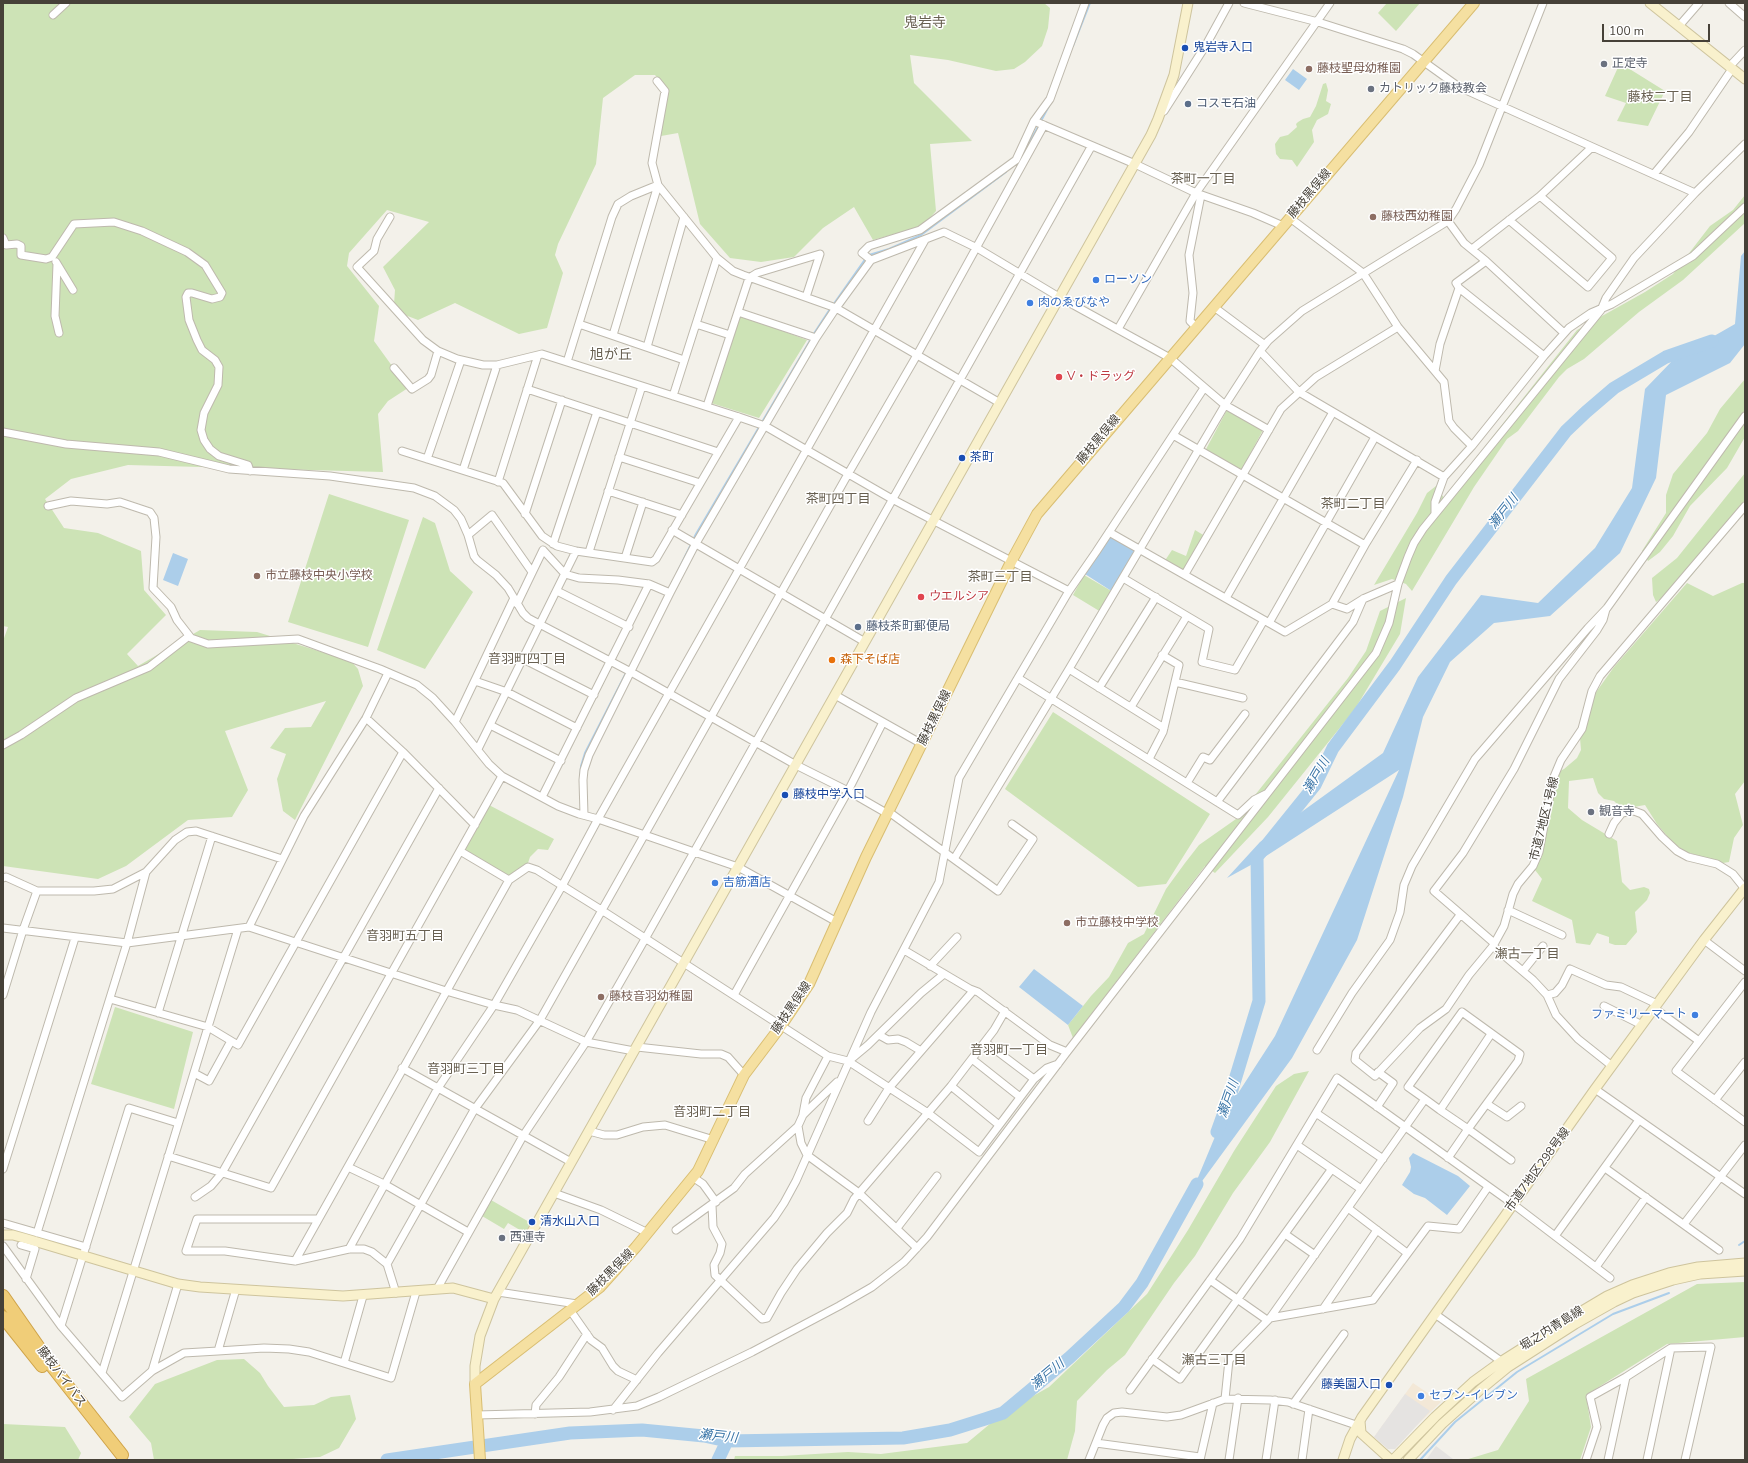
<!DOCTYPE html>
<html>
<head>
<meta charset="utf-8">
<style>
	body { margin:0 }
	#map { position:relative; width:1748px; height:1463px; overflow:hidden; background:#f3f1ea; font-family:"Nunito Sans",sans-serif }
	canvas { display:block }
	.frame { position:absolute; inset:0; border:4px solid #464138; pointer-events:none }
	.scale { position:absolute; left:1602px; top:24px; width:108px; height:18px; box-sizing:border-box; border:2px solid #464138; border-top:0; padding-left:5px; font-size:12px; line-height:14px; white-space:nowrap; color:#464138; -webkit-text-stroke:3px #fff; paint-order:stroke }
</style>
</head>
<body>
<div id="map">
<canvas width="1748" height="1463"></canvas>
<div class="frame"></div>
<div class="scale">100 m</div>
</div>
<script>
const c = document.querySelector('canvas').getContext('2d');
c.lineJoin = 'round';
function paint(path, color) { c.fillStyle = color; c.fill(path, 'evenodd'); }
const poly = rows => new Path2D(rows.map(r => 'M' + r).join(''));
function stroke(path, color, width, dash) { c.strokeStyle = color; c.lineWidth = width; c.lineCap = dash ? 'butt' : 'round'; c.setLineDash(dash || []); c.stroke(path); }
function drawText(font, color, halo, rows, align = 'center') {
  c.font = font + ' "Nunito Sans","Noto Sans JP",sans-serif'; c.lineWidth = 3; c.setLineDash([]); c.textBaseline = 'middle'; c.strokeStyle = halo; c.fillStyle = color; for (const [text, x, y, turn = 0] of rows) {
    c.save(); c.translate(x, y); c.rotate((+turn || 0) * Math.PI / 180); c.textAlign = isNaN(turn) ? turn : align; if (halo) c.strokeText(text, 0, 0); c.fillText(text, 0, 0); c.restore();
  }
}
paint(poly([
	[1413,1383,1441,1402,1414,1428,1395,1449,1388,1449,1374,1437]
]), '#f3e8d7');
paint(poly([
	[3,3,1044,3,1050,8,1048,28,1042,46,1025,62,1014,69,996,71,948,60,910,55,914,83,972,141,930,144,936,211,928,220,919,227,873,240,854,207,823,228,794,257,761,262,730,258,700,224,678,133,661,136,668,90,655,75,635,75,603,98,596,164,558,244,555,255,563,273,547,328,519,334,455,303,418,320,405,315,394,304,395,290,383,267,429,222,387,210,349,253,347,266,379,306,374,341,408,388,388,401,378,414,383,472,128,465,71,479,45,499,64,528,98,533,141,551,144,590,166,615,127,654,138,666,200,630,257,632,351,661,358,669,363,686,295,820,283,811,277,779,286,754,270,748,285,728,311,727,326,701,225,731,248,790,232,817,188,820,126,866,98,879,3,866,3,641,8,627,3,626],
	[1387,3,1420,3,1396,31,1378,13],
	[1620,63,1665,91,1648,126,1617,121,1626,103,1605,96],
	[1326,83,1328,90,1326,101,1331,104,1328,114,1317,120,1312,130,1314,142,1297,167,1292,160,1280,159,1276,154,1275,144,1280,137,1288,135,1297,127,1296,124,1298,122,1303,119,1310,117,1316,106,1323,84],
	[1745,195,1745,223,1683,280,1639,312,1584,359,1567,369,1559,377,1518,431,1507,439,1474,487,1412,591,1406,584,1392,579,1374,585,1417,513,1427,493,1436,486,1444,498,1577,330,1645,292,1673,274,1710,226,1733,210],
	[740,315,807,340,759,418,711,403],
	[1745,379,1745,437,1727,468,1690,506,1673,536,1660,552,1648,561,1642,551,1666,513,1666,495,1673,474,1707,433,1720,409],
	[1227,410,1263,430,1241,471,1205,451],
	[1745,473,1745,509,1688,580,1656,602,1653,595,1652,578,1677,558],
	[329,494,409,520,368,647,288,622],
	[423,517,435,523,450,571,473,592,425,669,377,650],
	[1195,530,1205,536,1183,573,1164,562,1172,550,1186,556],
	[1084,575,1113,592,1101,612,1073,595],
	[1687,583,1713,596,1742,583,1745,583,1745,781,1735,794,1743,825,1734,838,1729,862,1723,863,1686,852,1673,843,1657,824,1645,805,1622,809,1614,801,1604,799,1598,793,1593,778,1569,781,1568,808,1582,820,1617,841,1622,882,1630,890,1644,887,1649,889,1650,893,1647,900,1635,912,1637,932,1626,945,1615,945,1609,943,1609,937,1597,933,1590,945,1576,943,1572,920,1532,901,1542,879,1535,870,1558,772,1564,769,1577,758,1581,750,1580,738,1594,695,1614,667],
	[1406,598,1400,634,1355,709,1268,817,1215,873,1205,866,1073,1038,1068,1025,1091,996,1109,977,1128,943,1144,934,1166,889,1185,863,1199,845,1236,819,1348,678,1366,651,1380,611],
	[1053,712,1210,814,1166,884,1138,887,1005,789],
	[489,805,554,839,548,850,538,849,530,857,528,863,510,877,464,849],
	[115,1007,193,1032,174,1109,91,1084],
	[1309,1071,1270,1142,1233,1193,1195,1256,1174,1283,1125,1355,1107,1370,1077,1401,1075,1431,1067,1460,734,1460,735,1456,782,1456,848,1452,881,1454,967,1443,1003,1413,1049,1387,1147,1294,1188,1230,1234,1151,1276,1086,1294,1074],
	[491,1200,531,1223,525,1233,508,1223,504,1229,482,1216],
	[1745,1282,1745,1337,1667,1344,1586,1395,1591,1427,1580,1460,1465,1460,1498,1450,1529,1401,1526,1379,1697,1284],
	[244,1359,260,1373,268,1386,284,1407,314,1405,331,1397,350,1395,356,1419,339,1448,320,1457,279,1460,154,1460,151,1443,129,1417,155,1384,217,1360],
	[3,1424,65,1427,81,1453,78,1460,3,1460]
]), '#cde3b6');
paint(poly([
	[1405,1394,1430,1411,1395,1449,1388,1449,1374,1437],
	[1436,1446,1453,1459,1453,1460,1426,1460]
]), '#e5e3e1');
paint(poly([
	[1293,69,1307,79,1299,90,1285,80],
	[1745,251,1745,344,1730,363,1666,395,1656,478,1620,553,1550,616,1494,623,1450,662,1423,717,1403,797,1357,940,1292,1058,1189,1199,1224,1115,1275,1036,1399,770,1260,860,1227,878,1260,842,1383,753,1418,677,1481,595,1538,603,1595,548,1632,488,1645,389,1674,359,1735,324,1741,256],
	[1111,535,1136,551,1113,592,1085,574],
	[173,553,188,559,178,586,163,580],
	[1034,969,1083,1006,1068,1025,1019,987],
	[1413,1153,1458,1176,1470,1186,1447,1215,1425,1198,1414,1194,1402,1185,1410,1172,1411,1167,1409,1158]
]), '#acceea');
stroke(poly([
	[1073,46,1090,3],
	[1041,121,1050,104],
	[1021,158,1039,125],
	[869,255,889,249,921,235,1006,172],
	[833,305,866,258],
	[813,335,830,309],
	[677,573,696,534,811,339],
	[580,788,581,766,585,753,627,671],
	[1739,1245,1745,1241],
	[1420,1460,1455,1422,1517,1372,1613,1314,1669,1293]
]), '#acceea', 2);
stroke(poly([
	[1217,1132,1231,1093,1259,1001,1257,857,1315,785,1333,748,1395,665,1451,580,1566,431,1586,412,1614,388,1666,357,1712,341],
	[387,1460,570,1433,642,1430,704,1436,727,1441,903,1438,950,1430,985,1419,1003,1413,1069,1358,1124,1307,1142,1283,1197,1184],
	[718,1460,727,1441]
]), '#acceea', 13);
const street = poly([
	[1244,3,1318,22,1403,49,1413,54,1459,87,1695,193],
	[1729,3,1745,17],
	[53,15,66,3],
	[1679,26,1699,3],
	[1729,67,1745,50],
	[657,81,665,91,652,163,658,185,717,258,733,271,743,275,836,308,1000,403],
	[1164,111,1206,45,1229,3],
	[1034,121,1135,164,1196,193,1253,213,1283,226],
	[1654,174,1689,132,1732,69],
	[390,217,377,239,374,251,357,267,423,340,438,351,457,359,483,365,497,365,542,354,739,417,765,426,892,499,1069,591],
	[1290,218,1363,273,1398,327,1444,382,1449,421,1454,428,1472,446],
	[1509,220,1588,287,1612,258,1540,196],
	[1448,221,1464,243,1486,261,1564,333],
	[3,238,6,245,17,244,21,246,21,255,46,259,52,257,74,224,114,222,142,231,187,252,205,265,222,293,220,297,212,299,192,293,188,293,186,297,189,320,197,340,202,350,215,360,219,367,218,385,204,413,201,430,204,440,210,449,219,456,248,465,250,471],
	[1472,249,1540,196,1591,148],
	[871,260,862,253,869,246,920,230,1016,160,1034,121,1050,99,1085,3],
	[1486,261,1456,283,1459,288,1544,356],
	[56,262,73,290],
	[57,264,55,316,59,333],
	[1214,307,1265,345],
	[738,312,816,338],
	[579,324,684,360],
	[696,324,730,335],
	[1196,327,1190,321,1193,293,1189,255,1201,195],
	[1118,329,1196,193,1330,3],
	[613,335,658,185],
	[647,347,684,217],
	[1260,351,1299,392,1444,477,1435,502,1435,514],
	[567,362,612,217,618,204,631,196,658,185],
	[394,368,412,389,428,379,431,375,438,351],
	[1435,371,1440,344,1459,288],
	[527,389,718,452],
	[673,396,717,258],
	[707,406,749,278,757,273,820,254,806,297],
	[3,432,66,444,159,452,229,469,330,476,414,488,435,496,454,510,461,519,468,535,474,556,477,560,496,575,508,588,523,613,528,618,631,672,796,765,848,791,888,814],
	[1173,435,1365,545],
	[402,451,503,483,542,536,557,546,576,551,652,562,656,559,739,417],
	[619,457,700,483],
	[427,459,461,360],
	[463,470,497,365],
	[1444,477,1472,446,1544,356,1569,328,1591,313,1612,304,1693,256,1745,207],
	[498,482,538,355],
	[608,491,682,515],
	[48,506,71,501,107,504,120,502,150,512,154,518,156,537,153,588,171,607,177,620,191,638,208,644,298,639,380,669,417,685,433,698,455,722,489,764,502,776,558,806,579,814,598,819,738,867,837,922],
	[525,514,562,400],
	[672,530,865,642],
	[1109,532,1285,632,1332,604,1347,609,1363,599,1398,584],
	[468,535,492,515,532,572],
	[553,544,597,412],
	[589,552,642,386],
	[625,558,643,502],
	[1185,574,1281,409,1316,377,1398,327],
	[1123,578,1209,629,1202,662,1235,670,1264,620],
	[557,591,629,627],
	[1226,598,1333,412],
	[517,604,543,550,565,574,579,578,618,580,649,584,670,593],
	[1332,604,1365,545,1417,460],
	[1269,623,1375,437],
	[523,659,594,695],
	[1069,669,1164,728],
	[1018,678,1238,815,1254,800,1266,794],
	[475,681,507,692,577,728],
	[1175,682,1243,698],
	[1099,688,1156,597],
	[835,695,922,744],
	[1131,707,1187,616],
	[366,718,403,752,475,825],
	[455,722,514,598],
	[490,725,561,761],
	[3,745,21,735,76,698,149,667,189,636],
	[478,749,576,551],
	[1149,759,1163,732,1179,665,1162,655],
	[1187,783,1203,757,1210,760,1245,714],
	[542,797,649,584],
	[1217,802,1353,622,1363,599],
	[889,812,998,891,1033,839,1012,824],
	[584,815,583,780,584,770,589,755,670,593,695,545,816,338,836,308,871,260,944,232,977,248,1059,297,1170,358,1225,405,1269,430],
	[1609,834,1614,823,1622,813,1634,811,1642,814,1662,837,1677,851,1688,857,1717,864,1733,874,1745,889],
	[460,851,509,880],
	[954,859,1069,669,1225,405,1260,351,1268,341,1302,311,1448,221,1456,209,1479,165,1543,3],
	[3,878,6,877,37,891,94,891,113,889,146,872,175,840,187,832,196,831,282,859],
	[1508,910,1562,935],
	[1460,915,1356,1053,1355,1060,1375,1076,1420,1028,1446,1009,1469,975,1493,946,1504,926,1513,894,1518,884,1533,866,1539,852,1553,779,1561,760,1582,729,1592,691,1600,676,1745,506],
	[249,927,304,816,366,718,388,673],
	[3,928,127,943,249,927,446,991,494,1005,517,1010,586,1042,634,1051],
	[1704,940,1745,971],
	[1494,943,1434,891,1463,853,1514,769,1559,679,1597,630,1603,620,1606,609],
	[1493,946,1533,980,1547,995,1556,1015,1578,1039,1612,1066],
	[904,950,970,989,978,992,1050,1045,1067,1052],
	[930,966,957,937],
	[1523,971,1543,946],
	[1745,982,1676,1071,1745,1122],
	[3,995,23,930,37,891],
	[734,995,848,791,883,722],
	[1547,995,1555,993,1562,985,1570,969,1606,985,1621,987,1657,1004],
	[110,999,208,1027,238,1045,403,752],
	[1604,1006,1642,1025],
	[1654,1008,1699,1041],
	[158,1013,212,836],
	[879,1035,888,1040,898,1039,906,1042,921,1051],
	[985,1042,1034,1079],
	[637,1047,701,1054,721,1054,728,1057,744,1075],
	[1317,1050,1352,993,1390,940,1400,912,1404,885,1412,866,1475,759,1588,628,1607,608,1745,416],
	[972,1059,1020,1097],
	[850,1060,868,1045,921,993,944,974],
	[402,1068,571,1162],
	[194,1073,209,1081,231,1041],
	[951,1086,999,1125],
	[1595,1089,1745,1194],
	[1715,1100,1745,1062],
	[1487,1104,1507,1117,1521,1106],
	[1377,1107,1393,1083,1378,1072],
	[1440,1110,1491,1034],
	[1316,1113,1383,1159],
	[803,1114,806,1098,828,1056],
	[868,1121,889,1088,973,991],
	[798,1126,801,1143,807,1155,859,1193,917,1248],
	[589,1131,604,1135,617,1135,643,1127,665,1125,714,1140],
	[1297,1145,1361,1189],
	[168,1156,271,1188,502,776],
	[1448,1158,1468,1129,1518,1061,1520,1054,1462,1012,1408,1087,1425,1099,1440,1110,1468,1129,1511,1160],
	[348,1167,384,1184,468,1232],
	[1605,1168,1719,1250],
	[3,1169,75,938],
	[694,1178,703,1184,716,1202],
	[554,1193,601,1210,648,1233],
	[195,1197,211,1186,222,1173,439,788],
	[712,1205,713,1227,722,1244,720,1253,714,1265,715,1275,762,1319,767,1318,781,1293,797,1269,827,1233,847,1213,854,1199,951,1086,994,1030,1005,1011],
	[1348,1208,1407,1253],
	[318,1219,197,1219,186,1251,225,1251,295,1261,349,1249,364,1249,372,1252,387,1264,396,1293],
	[3,1223,86,1247],
	[1684,1224,1745,1145],
	[897,1228,937,1176],
	[676,1230,734,1188,745,1174,798,1126,803,1115,809,1109,837,1082],
	[37,1233,127,943,146,872],
	[1285,1234,1315,1255],
	[1555,1236,1639,1120],
	[21,1245,35,1249,26,1279],
	[3,1246,61,1326,122,1397,152,1371,184,1353,218,1351,264,1348,289,1349,309,1352,391,1378,416,1292],
	[349,1249,438,1088,494,1005,562,886,598,819,925,240],
	[295,1261,509,880,528,867,537,870,603,911,828,1056,848,1061,928,1113,979,1152,1034,1079,1047,1068,1058,1064],
	[387,1264,474,1110,540,1020,848,474,917,355,1044,125],
	[1596,1267,1646,1197],
	[1210,1280,1267,1320],
	[437,1289,523,1136,586,1042,645,939,1091,147],
	[498,1292,577,1304],
	[1323,1309,1377,1230],
	[570,1310,591,1340,602,1348,613,1366,618,1371,637,1380],
	[1435,1314,1505,1364],
	[1270,1318,1373,1300,1428,1226,1459,1229,1488,1187],
	[61,1326,129,1108,178,1123],
	[218,1351,236,1289],
	[1152,1359,1180,1379,1331,1170],
	[344,1363,363,1296],
	[152,1371,178,1284],
	[102,1373,238,929],
	[1130,1390,1240,1239,1337,1078,1513,1204,1610,1278],
	[1225,1399,1229,1360,1270,1318,1425,1099],
	[1293,1404,1344,1334],
	[613,1410,658,1353,774,1218,784,1203,796,1181,871,1012,939,882,959,778,1069,591,1096,552,1204,388],
	[535,1414,536,1405,559,1377,587,1334],
	[477,1415,590,1412,637,1406,659,1397,752,1352,839,1306,872,1287,904,1262,927,1237,1067,1052,1376,653,1389,623,1398,584,1408,557,1414,543,1423,529,1601,310,1606,298,1634,258,1695,193,1745,144],
	[1096,1443,1200,1457],
	[1089,1460,1103,1425,1107,1418,1114,1413,1122,1412,1167,1417,1181,1415,1225,1399,1270,1400,1288,1402,1359,1426],
	[1200,1460,1213,1403],
	[1229,1460,1238,1398],
	[1266,1460,1275,1400],
	[1302,1460,1309,1409],
	[1586,1460,1597,1427,1590,1397,1626,1377],
	[1608,1460,1626,1377,1671,1348,1711,1347,1685,1460],
	[1647,1460,1671,1348]
]);
const secondary = poly([
	[1650,3,1745,79],
	[3,1235,13,1235,24,1238,178,1284,200,1287,343,1296,453,1288,494,1299],
	[475,1384,475,1366,480,1336,494,1299,1151,135,1158,119,1174,75,1188,3],
	[1360,1421,1361,1433,1391,1460],
	[1343,1460,1350,1439,1362,1417,1595,1089,1704,940,1745,888],
	[1393,1460,1435,1417,1473,1382,1502,1361,1570,1318,1607,1296,1632,1285,1669,1273,1698,1267,1745,1263],
	[1408,1460,1442,1424,1480,1390,1508,1367,1575,1324,1614,1302,1633,1293,1673,1280,1700,1274,1745,1271]
]);
const primary = poly([
	[480,1460,475,1384,600,1287,636,1247,698,1171,744,1075,781,1026,809,984,866,857,1012,560,1037,514,1474,3]
]);
const highway = poly([
	[3,1296,51,1365,122,1455],
	[3,1317,42,1366]
]);
stroke(street, '#beb9ad', 9);
stroke(secondary, '#cec49d', 11);
stroke(primary, '#d9be72', 12);
stroke(highway, '#cfa348', 14);
stroke(street, '#fff', 7);
stroke(secondary, '#f9f1cd', 9);
stroke(primary, '#f5e0a1', 10);
stroke(highway, '#f0cd78', 12);
for (const [x, y, r, color] of [
	[1185,48,4,"#1a4fb4"],
	[1604,64,4,"#6b7280"],
	[1309,69,4,"#8d6e63"],
	[1371,89,4,"#6b7280"],
	[1188,104,4,"#5c6f8a"],
	[1373,217,4,"#8d6e63"],
	[1096,280,4,"#3f7fe0"],
	[1030,303,4,"#3f7fe0"],
	[1059,377,4,"#e0444e"],
	[962,458,4,"#1a4fb4"],
	[257,576,4,"#8d6e63"],
	[921,597,4,"#e0444e"],
	[858,627,4,"#5c6f8a"],
	[832,660,4,"#e8710a"],
	[785,795,4,"#1a4fb4"],
	[1591,812,4,"#6b7280"],
	[715,883,4,"#3f7fe0"],
	[1067,923,4,"#8d6e63"],
	[601,997,4,"#8d6e63"],
	[1695,1015,4,"#3f7fe0"],
	[532,1222,4,"#1a4fb4"],
	[502,1238,4,"#6b7280"],
	[1389,1385,4,"#1a4fb4"],
	[1421,1396,4,"#3f7fe0"]
]) { const dot = new Path2D(); dot.arc(x, y, r, 0, 2 * Math.PI); c.fillStyle = color; c.fill(dot); stroke(dot, '#fff', 1.5); }
drawText('12px', '#164399', '#fff', [
	["鬼岩寺入口",1193,48],
	["茶町",970,458],
	["藤枝中学入口",793,795],
	["清水山入口",540,1222],
	["藤美園入口",1381,1385,"right"]
], 'left');
drawText('12px', '#5b616d', '#fff', [
	["正定寺",1612,64],
	["カトリック藤枝教会",1379,89],
	["観音寺",1599,812],
	["西運寺",510,1238]
], 'left');
drawText('12px', '#785e54', '#fff', [
	["藤枝聖母幼稚園",1317,69],
	["藤枝西幼稚園",1381,217],
	["市立藤枝中央小学校",265,576],
	["市立藤枝中学校",1075,923],
	["藤枝音羽幼稚園",609,997]
], 'left');
drawText('12px', '#4e5e75', '#fff', [
	["コスモ石油",1196,104],
	["藤枝茶町郵便局",866,627]
], 'left');
drawText('12px', '#464138', '#fff', [
	["藤枝黒俣線",1310,194,-50],
	["藤枝黒俣線",1099,440,-50],
	["藤枝黒俣線",935,718,-64],
	["市道7地区1号線",1545,819,-76],
	["藤枝黒俣線",792,1008,-56],
	["市道7地区298号線",1538,1170,-54],
	["藤枝黒俣線",611,1273,-45],
	["堀之内青島線",1552,1329,-32],
	["藤枝バイパス",61,1377,53]
]);
drawText('12px', '#366cbe', '#fff', [
	["ローソン",1104,280],
	["肉のゑびなや",1038,303],
	["吉筋酒店",723,883],
	["ファミリーマート",1687,1015,"right"],
	["セブン-イレブン",1429,1396]
], 'left');
drawText('12px', '#be3a42', '#fff', [
	["V・ドラッグ",1067,377],
	["ウエルシア",929,597]
], 'left');
drawText('12px', '#c56008', '#fff', [
	["森下そば店",840,660]
], 'left');
drawText('13px', '#686051', '#fff', [
	["藤枝二丁目",1660,98],
	["茶町一丁目",1203,180],
	["茶町四丁目",838,500],
	["茶町二丁目",1353,505],
	["茶町三丁目",1000,578],
	["音羽町四丁目",527,660],
	["音羽町五丁目",405,937],
	["瀬古一丁目",1527,955],
	["音羽町一丁目",1009,1051],
	["音羽町三丁目",466,1070],
	["音羽町二丁目",712,1113],
	["瀬古三丁目",1214,1361]
]);
drawText('italic 13px', '#3b76a8', '#fff', [
	["瀬戸川",1504,512,-52],
	["瀬戸川",1317,776,-60],
	["瀬戸川",1229,1099,-71],
	["瀬戸川",1048,1375,-40],
	["瀬戸川",718,1437,6]
]);
drawText('14px', '#686051', '#fff', [
	["鬼岩寺",925,24],
	["旭が丘",611,356]
]);
</script>
</body>
</html>
